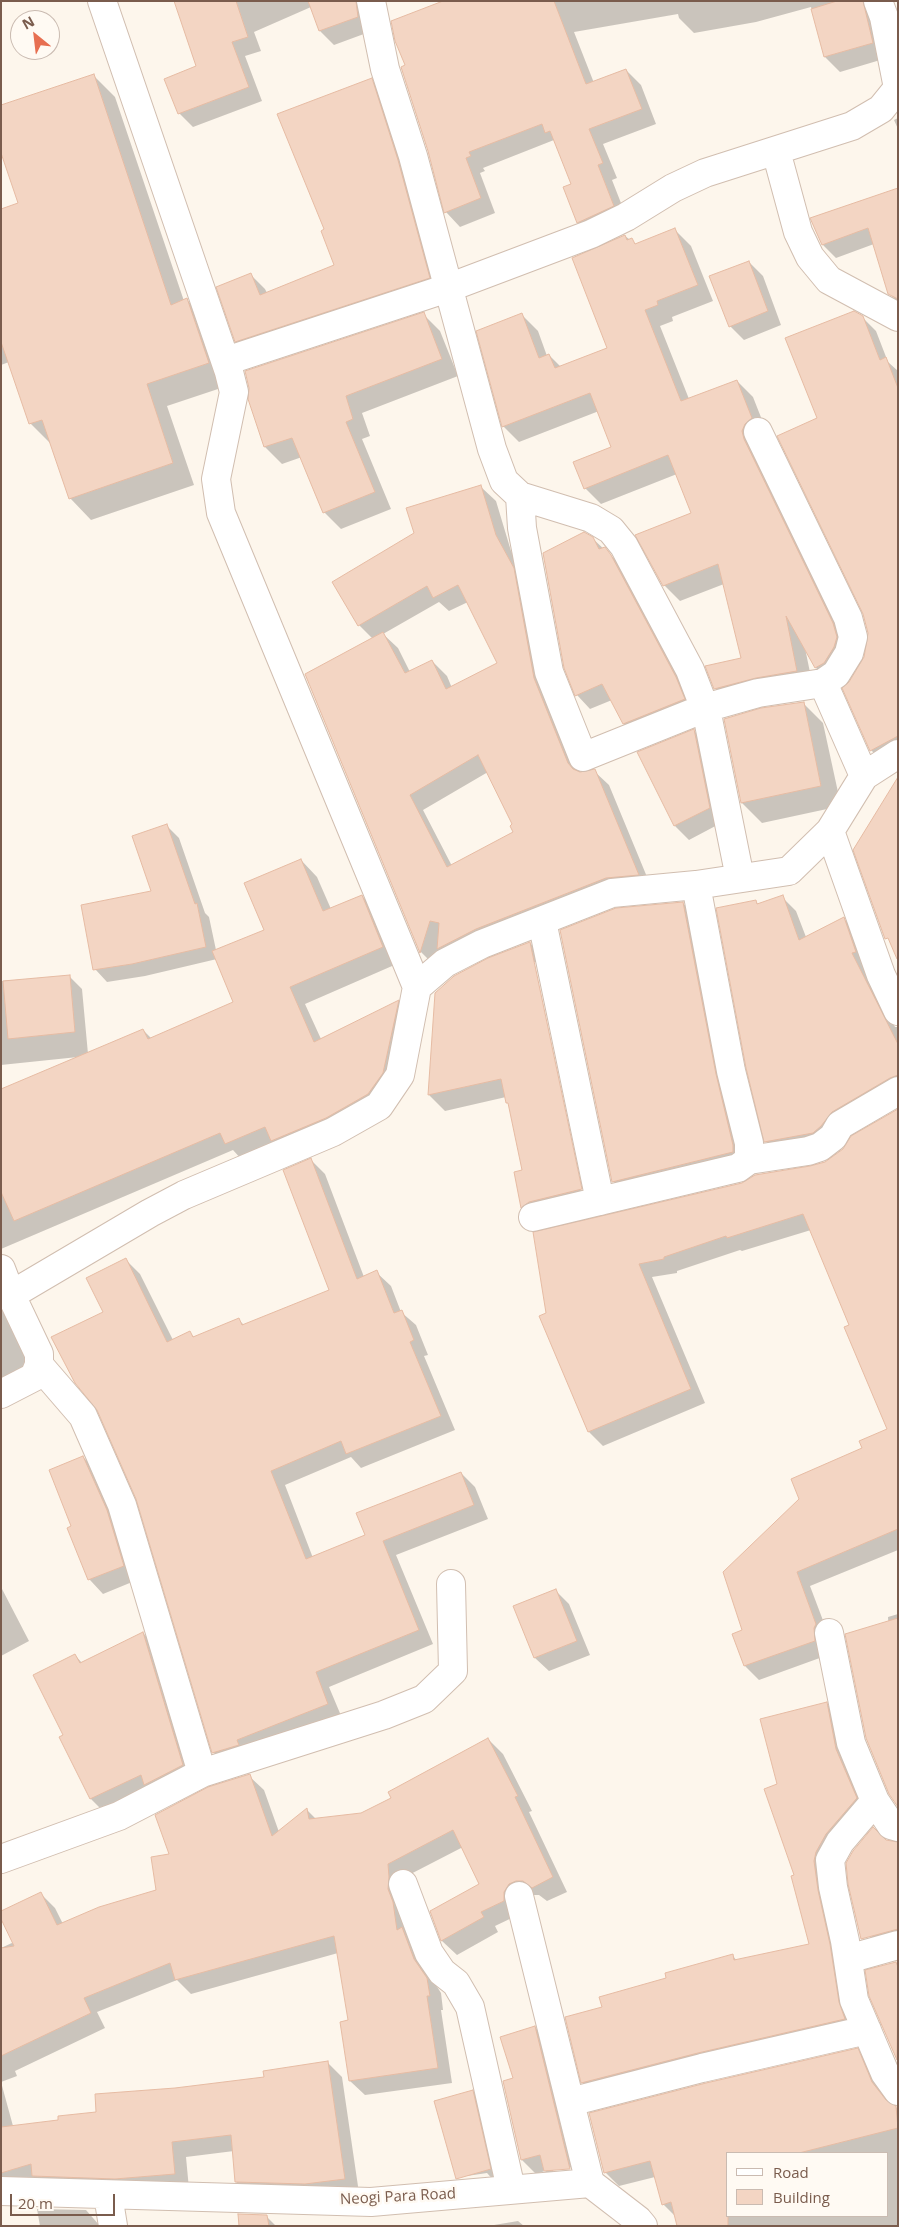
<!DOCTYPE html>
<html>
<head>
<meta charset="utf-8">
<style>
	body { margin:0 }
	#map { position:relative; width:899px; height:2227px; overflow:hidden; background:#fdf6ec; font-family:"Open Sans",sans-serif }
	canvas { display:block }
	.frame { position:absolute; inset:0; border:2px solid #7a5c4d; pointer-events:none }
	.legend { position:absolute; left:726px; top:2152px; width:162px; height:65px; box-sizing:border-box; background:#fffaf3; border:1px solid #cabbb1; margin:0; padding:6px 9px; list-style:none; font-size:15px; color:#7a5c4d }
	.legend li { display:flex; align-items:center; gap:10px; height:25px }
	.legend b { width:25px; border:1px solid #cabbb1 }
	.north { position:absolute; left:10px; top:10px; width:50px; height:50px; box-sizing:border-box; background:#fffaf3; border:1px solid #cabbb1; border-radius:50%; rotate:331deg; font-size:14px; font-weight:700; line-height:20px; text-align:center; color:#7a5c4d }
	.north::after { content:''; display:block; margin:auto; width:18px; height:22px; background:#e76f51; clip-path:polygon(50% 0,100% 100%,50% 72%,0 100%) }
	.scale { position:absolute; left:10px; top:2194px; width:105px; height:22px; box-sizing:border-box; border:2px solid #7a5c4d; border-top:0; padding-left:6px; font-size:15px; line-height:18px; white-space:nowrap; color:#7a5c4d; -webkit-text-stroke:4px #fffaf3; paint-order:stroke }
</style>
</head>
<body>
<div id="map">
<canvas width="899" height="2227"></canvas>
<div class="frame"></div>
<ul class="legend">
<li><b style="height:6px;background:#fff"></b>Road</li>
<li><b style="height:14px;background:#f3d5c3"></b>Building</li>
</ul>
<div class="north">N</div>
<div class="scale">20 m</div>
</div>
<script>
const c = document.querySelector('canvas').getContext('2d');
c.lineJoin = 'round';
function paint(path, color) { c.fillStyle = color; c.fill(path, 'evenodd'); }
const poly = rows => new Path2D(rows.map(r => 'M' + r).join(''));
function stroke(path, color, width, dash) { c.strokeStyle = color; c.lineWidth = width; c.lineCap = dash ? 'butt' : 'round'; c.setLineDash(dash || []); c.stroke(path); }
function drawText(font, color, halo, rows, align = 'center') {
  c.font = font + ' "Open Sans",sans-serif'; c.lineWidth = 5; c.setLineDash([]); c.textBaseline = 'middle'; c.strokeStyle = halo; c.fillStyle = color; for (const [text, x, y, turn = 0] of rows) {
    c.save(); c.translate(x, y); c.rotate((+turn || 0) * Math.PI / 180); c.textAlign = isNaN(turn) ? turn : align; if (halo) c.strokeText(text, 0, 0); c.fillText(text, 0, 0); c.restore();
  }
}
paint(poly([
	[175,1,370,1,372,31,334,45,320,31,311,7,254,32,261,51,245,56,262,101,193,127,179,113,197,67],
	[446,1,888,1,887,58,840,72,825,57,811,7,756,22,694,33,679,18,678,14,574,32,594,83,626,70,641,85,656,124,603,144,617,178,612,180,628,221,593,237,578,222,573,185,554,140,483,168,485,171,480,173,495,213,460,227,446,212,406,66],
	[93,75,115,97,184,301,187,300,208,321,230,385,167,406,194,485,91,520,70,498,52,445,30,423,9,362,1,365,1,210,19,204],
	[371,80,385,94,443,291,250,355,236,341,251,275,265,289,267,293,336,265,326,230],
	[898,118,898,129,894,120],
	[898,190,898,302,889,293,874,244,836,258,823,245],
	[675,230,691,246,713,301,672,317,673,321,660,326,689,399,737,381,753,397,849,641,832,684,816,668,805,648,813,687,731,705,715,688,742,659,724,584,680,601,664,585,692,514,677,474,601,504,585,488,613,448,599,411,519,442,503,426,522,315,538,331,547,356,549,355,561,367,609,348,625,236,637,245],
	[749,262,763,276,781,325,744,340,730,326],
	[423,314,440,331,458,376,362,413,370,436,362,439,391,509,341,529,324,512,302,457,282,464,265,447],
	[862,317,876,331,888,362,898,371,898,758,885,764,871,750,850,683,865,657,869,633,819,419],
	[481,487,496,501,511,551,528,584,549,694,581,774,594,771,609,785,652,889,453,963,440,950,435,966,421,952,306,675,373,639,359,625,416,533],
	[439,602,449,611,468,602,499,664,452,688,447,676,432,661,410,672,398,648,383,634],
	[488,772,514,825,515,832,452,866,423,810],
	[592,538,619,563,698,713,638,737,624,724,612,700,590,709,577,695,565,667],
	[803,703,823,723,841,806,762,823,742,803],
	[694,731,708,744,723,822,689,840,675,826],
	[167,826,179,838,205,913,209,917,216,950,265,931,301,860,317,877,331,909,362,896,378,913,399,963,305,1004,321,1039,398,1002,414,1018,399,1089,242,1160,233,1150,1,1249,1,1091,78,1057,1,1065,1,981,69,976,82,989,88,1054,143,1030,152,1039,235,1002,217,959,145,976,107,982,95,969,152,892],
	[782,897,796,911,806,937,843,918,857,932,866,967,895,1027,898,1027,898,1095,780,1155,766,1141,755,901,759,905],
	[683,903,696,917,746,1159,627,1195,613,1181],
	[530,943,546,959,597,1205,538,1223,522,1207,524,1171,510,1105,506,1097,445,1111,429,1095,436,993],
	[533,962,536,962,584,1195,582,1196],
	[898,1111,898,1550,810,1586,830,1639,828,1655,759,1680,745,1666,734,1634,744,1631,863,1449,889,1429,851,1325,811,1230,742,1251,740,1250,677,1271,677,1273,652,1277,705,1403,603,1446,589,1432,541,1317,811,1168,826,1163],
	[311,1160,325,1174,364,1277,376,1272,391,1286,401,1312,416,1325,428,1355,424,1356,455,1430,361,1468,351,1457,285,1485,313,1558,367,1536,461,1473,475,1487,488,1519,396,1555,433,1644,329,1687,342,1718,228,1767,214,1753,137,1498,105,1312,126,1260,140,1274,173,1340,189,1332,195,1338,239,1320,244,1325,331,1291],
	[1,1292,10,1313,5,1316,37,1382,1,1402],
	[83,1457,97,1471,137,1580,103,1594,90,1580,69,1529,73,1527],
	[1,1587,29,1641,1,1656],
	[555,1590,569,1604,590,1655,549,1671,535,1658,515,1607],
	[898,1614,898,1805,888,1617],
	[143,1633,157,1647,197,1779,105,1813,91,1799,61,1737,64,1736,75,1655,82,1663],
	[826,1703,840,1717,870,1813,840,1848,858,2033,596,2096,582,2082,603,2008,668,1979,733,1956,737,1961,811,1945,779,1785],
	[488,1739,503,1754,532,1811,529,1812,567,1892,547,1901,539,1895,531,1895,518,1915,495,1926,498,1932,457,1955,442,1941,432,1912,481,1885,463,1847,401,1879,429,1974,441,1993,443,2010,441,2010,452,2083,365,2095,350,2081,349,2021,338,1953,191,1994,177,1980,97,2012,105,2028,15,2071,17,2076,1,2082,13,2126,60,2121,97,2113,175,2090,265,2078,328,2063,342,2077,359,2193,251,2196,236,2182,234,2151,186,2157,189,2189,1,2191,1,1948,14,1942,41,1894,55,1908,63,1924,157,1890,171,1855,249,1776,264,1790,279,1832,307,1810,316,1819,361,1815,393,1798],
	[886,1841,898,1843,898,1939,873,1938,859,1924],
	[535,2027,549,2041,583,2182,559,2185,545,2171,536,2174,522,2160,515,2079],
	[576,2167,577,2169,553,2172,553,2169],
	[857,2050,871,2064,886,2098,898,2109,898,2226,678,2226,676,2217,663,2204,655,2177,619,2186,605,2172],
	[728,2153,888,2153,888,2216,728,2216],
	[472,2091,486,2105,498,2185,487,2173,467,2176,453,2162],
	[37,2209,86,2210,100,2226,40,2226],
	[266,2216,276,2226,240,2226],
	[518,2221,524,2226,488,2226]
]), '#0003');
const building = poly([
	[174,1,236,1,248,37,232,42,249,87,178,114,164,79,196,66,174,1],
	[308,1,356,1,358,17,319,31,308,1],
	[443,1,554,1,586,84,626,69,642,109,589,129,603,163,598,165,614,206,577,223,563,187,571,184,550,131,545,133,542,124,469,152,471,156,466,158,481,198,444,213,428,151,401,67,405,65,395,41,391,21,443,1],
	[837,1,863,1,873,43,824,57,811,9,837,1],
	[94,74,171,305,187,298,209,363,147,384,173,463,69,499,42,420,29,424,1,342,1,209,18,203,1,153,1,105,94,74],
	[372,78,398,160,430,278,235,342,216,287,251,273,260,295,334,265,321,231,324,229,277,114,372,78],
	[898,188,898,299,888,294,868,228,822,245,810,218,898,188],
	[675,228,698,285,657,301,658,305,645,310,681,401,737,380,752,418,745,424,742,431,744,439,833,623,837,637,834,647,824,663,815,668,786,616,797,671,756,678,714,689,705,666,741,658,718,564,663,586,635,535,691,513,668,455,584,489,573,462,611,447,590,393,502,427,476,331,522,313,539,358,549,354,555,368,607,348,572,258,625,235,627,240,632,238,635,244,675,228],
	[749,261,768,311,729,327,709,276,749,261],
	[854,311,863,316,880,360,886,357,898,388,898,736,870,751,842,688,849,682,864,657,868,633,863,614,777,436,817,418,785,338,854,311],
	[424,312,442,359,346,396,353,419,346,422,375,492,323,513,292,438,264,447,248,399,249,388,245,371,424,312],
	[481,485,496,535,514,568,534,678,568,763,573,769,580,772,595,769,639,875,606,878,476,929,437,949,439,923,430,921,420,953,305,674,383,632,405,673,432,660,446,689,497,663,458,585,433,598,427,586,358,626,332,582,414,533,406,508,481,485],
	[478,755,512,824,510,826,513,832,447,867,410,795,478,755],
	[584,532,593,537,599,549,605,547,611,555,676,677,685,699,623,724,602,684,575,696,564,668,543,553,584,532],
	[804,702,821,786,741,803,724,719,761,708,804,702],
	[694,729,710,808,674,826,637,752,694,729],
	[898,777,898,959,897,959,888,938,885,939,853,850,898,777],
	[167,824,195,904,197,903,206,947,132,964,93,970,81,905,151,891,132,836,167,824],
	[301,859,323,911,362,895,383,947,290,987,314,1042,399,1000,383,1073,368,1094,326,1118,271,1141,265,1127,225,1144,220,1133,14,1221,1,1192,1,1089,143,1029,148,1039,233,1002,212,951,264,930,244,883,301,859],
	[783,895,799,940,844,917,856,952,852,953,898,1044,898,1075,890,1078,832,1112,821,1126,813,1133,764,1142,746,1068,716,908,756,900,757,904,783,895],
	[683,902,716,1074,733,1145,733,1152,612,1182,560,930,616,908,683,902],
	[530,942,582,1189,529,1202,521,1208,514,1172,522,1170,508,1103,506,1103,501,1079,428,1095,435,993,454,976,488,958,530,942],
	[70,975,75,1032,8,1039,3,981,70,975],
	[898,1109,898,1529,797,1572,816,1624,814,1628,815,1641,744,1666,732,1634,742,1630,723,1572,799,1499,791,1479,862,1448,859,1441,887,1429,844,1327,849,1325,803,1214,727,1238,726,1236,664,1257,664,1259,639,1264,691,1389,588,1432,539,1316,546,1313,533,1232,742,1183,755,1175,810,1166,825,1162,843,1149,851,1136,898,1109],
	[311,1158,357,1279,377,1270,394,1313,402,1310,414,1340,410,1342,441,1416,346,1454,341,1441,271,1471,306,1559,365,1535,356,1513,461,1472,474,1505,383,1541,419,1630,316,1672,328,1704,237,1740,239,1745,212,1753,136,1499,97,1410,75,1383,51,1337,103,1312,86,1278,126,1258,167,1342,190,1331,193,1337,239,1318,242,1325,329,1290,283,1170,311,1158],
	[83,1456,107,1510,124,1566,88,1580,67,1528,71,1526,49,1470,83,1456],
	[556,1589,577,1641,534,1658,513,1606,556,1589],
	[898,1618,898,1807,889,1794,866,1738,845,1634,898,1618],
	[143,1632,183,1765,144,1785,141,1775,90,1799,59,1737,63,1735,33,1675,75,1654,80,1663,143,1632],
	[827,1702,836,1749,857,1798,826,1834,816,1852,814,1861,818,1890,830,1944,839,2002,845,2019,698,2053,581,2083,565,2017,602,2007,599,1997,666,1978,665,1973,733,1954,734,1960,809,1944,791,1876,794,1875,764,1789,777,1784,760,1719,827,1702],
	[488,1738,518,1796,515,1797,553,1877,532,1888,523,1881,516,1881,509,1884,504,1892,504,1901,481,1912,484,1917,441,1941,430,1911,479,1884,453,1830,388,1864,389,1877,388,1889,393,1902,397,1930,402,1927,414,1959,427,1978,430,1996,427,1996,438,2068,349,2081,340,2022,348,2020,334,1936,175,1980,170,1963,84,1998,91,2013,1,2056,1,1948,14,1946,1,1919,1,1911,41,1892,57,1925,99,1907,156,1890,151,1857,169,1854,155,1815,208,1787,250,1774,272,1836,307,1808,309,1819,361,1813,391,1798,388,1792,488,1738],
	[873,1827,886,1840,898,1842,898,1929,861,1939,848,1884,846,1863,853,1851,873,1827],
	[896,1962,898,1967,897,2060,869,1996,865,1970,896,1962],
	[535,2026,570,2169,569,2169,544,2171,540,2155,521,2160,503,2081,513,2078,500,2037,535,2026],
	[858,2048,872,2082,886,2100,896,2106,898,2128,799,2153,728,2153,728,2226,677,2226,671,2202,662,2205,650,2161,604,2173,589,2113,706,2083,858,2048],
	[328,2061,345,2179,305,2184,235,2182,231,2135,172,2142,175,2174,115,2179,32,2176,31,2164,1,2173,1,2127,58,2120,58,2116,96,2112,95,2094,175,2088,264,2077,263,2071,328,2061],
	[473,2090,491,2169,456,2179,434,2101,473,2090],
	[238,2214,267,2215,269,2226,239,2226,238,2214]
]);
paint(building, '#f3d5c3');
stroke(building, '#e6bba3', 1);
const street = poly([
	[102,1,229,372,234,392,216,479,221,513,417,987],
	[371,1,385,69,413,156,492,449,504,481,520,496,591,518,611,530,624,546,690,670,707,714,740,878],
	[776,151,798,232,810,257,829,280,898,317],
	[226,361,448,288,591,234,626,217,673,188,705,173,852,126,881,109,898,88,884,17,878,1],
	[520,496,522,528,549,672,583,757,705,708,758,693,823,683,836,674,849,653,853,637,848,618,758,432],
	[823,683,864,776],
	[830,831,881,975,898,1011],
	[542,921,600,1201],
	[749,1160,808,1151,820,1147,833,1137,840,1125,898,1091],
	[533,1217,738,1168,749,1160,749,1143,731,1071,696,885],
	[1,1269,11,1295,150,1213,184,1195,333,1132,379,1106,400,1075,417,987,445,963,482,944,612,893,696,885,789,871,830,831,864,776,898,754],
	[1,1394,34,1377,39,1365,39,1354,11,1295],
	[829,1633,851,1743,875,1801,891,1825,898,1827],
	[202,1773,384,1715,424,1699,453,1671,451,1584],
	[875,1801,840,1842,830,1860,833,1887,845,1941,854,2000,885,2073,898,2091],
	[1,1859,119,1816,202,1773,122,1505,83,1416,39,1365],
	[403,1884,429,1953,442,1972,456,1983,470,2007,511,2189],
	[519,1896,590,2183],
	[848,1959,898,1945],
	[570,2102,702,2068,867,2030],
	[1,2191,371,2202,590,2183,638,2220,643,2226],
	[108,2195,113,2226]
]);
stroke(street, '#d1beb0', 30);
stroke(street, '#fff', 28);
drawText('15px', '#7a5c4d', '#fffaf3', [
	["Neogi Para Road",398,2197,-3]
]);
</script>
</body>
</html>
